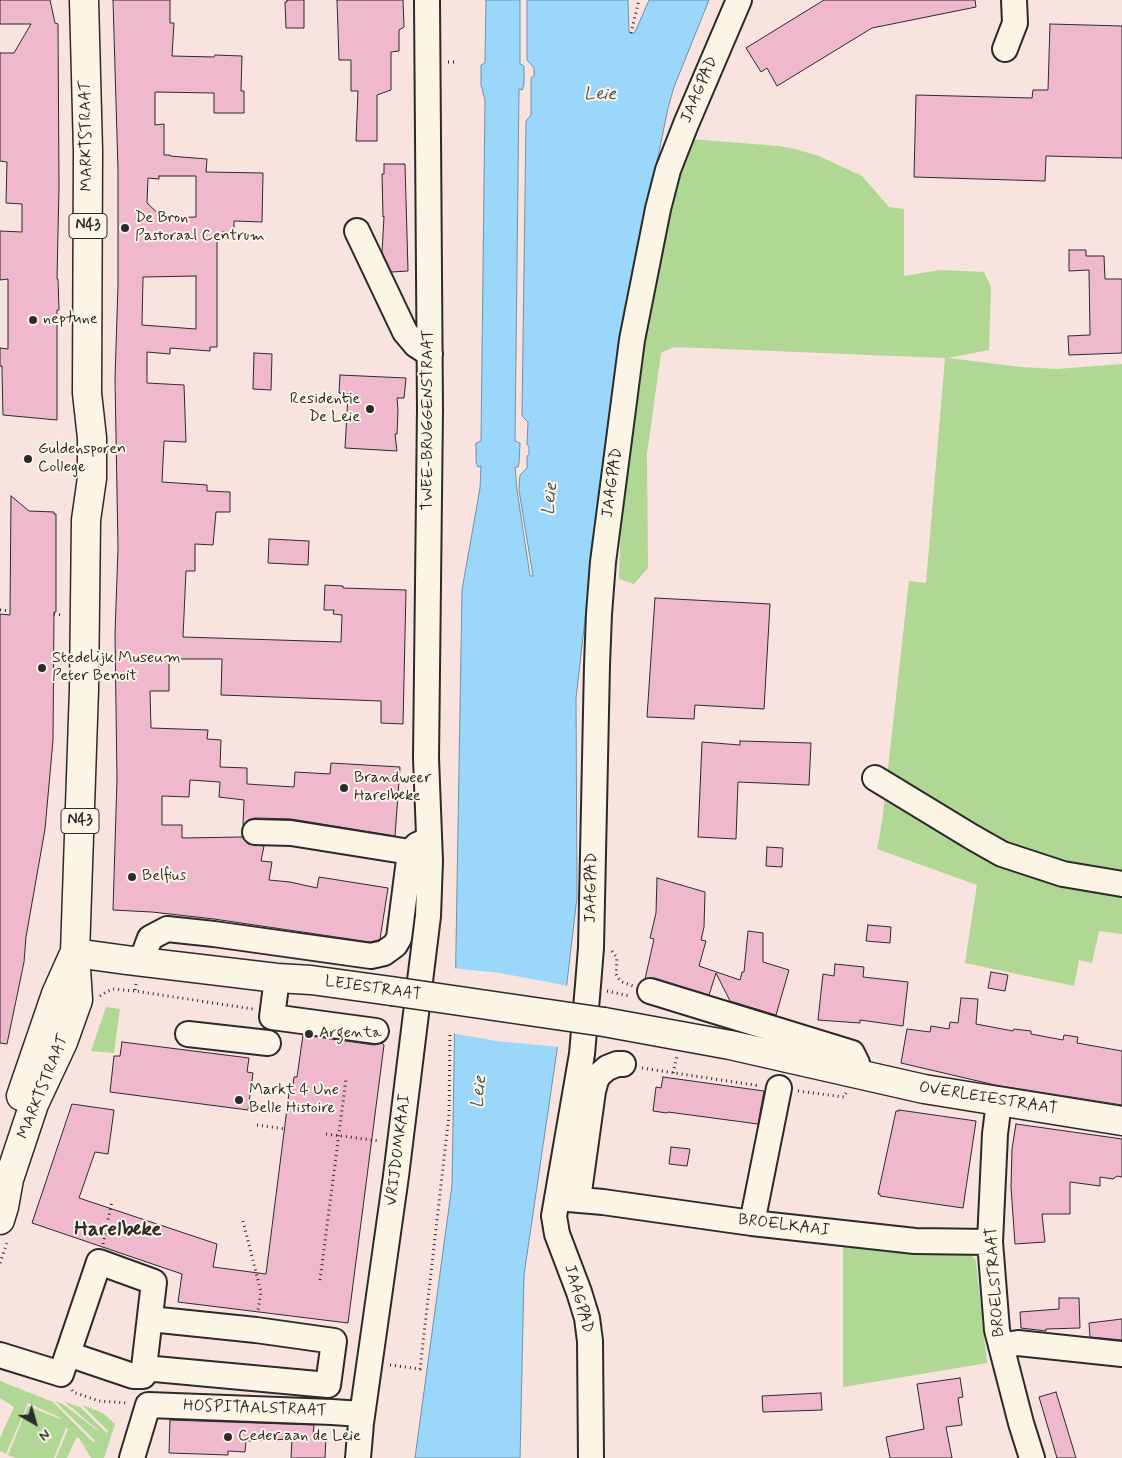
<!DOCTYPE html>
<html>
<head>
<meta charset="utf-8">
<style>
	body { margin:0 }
	#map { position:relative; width:1122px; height:1458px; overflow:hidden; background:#f8e3de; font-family:Mynerve,sans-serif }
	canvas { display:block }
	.north { position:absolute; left:10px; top:1398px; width:50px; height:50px; -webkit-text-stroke:4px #fcf5e5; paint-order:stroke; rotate:142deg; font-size:14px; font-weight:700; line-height:20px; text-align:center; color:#2b2b2b }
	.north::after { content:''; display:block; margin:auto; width:18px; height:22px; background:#2b2b2b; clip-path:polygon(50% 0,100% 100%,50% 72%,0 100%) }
</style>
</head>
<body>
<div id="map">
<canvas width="1122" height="1458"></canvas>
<div class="north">N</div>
</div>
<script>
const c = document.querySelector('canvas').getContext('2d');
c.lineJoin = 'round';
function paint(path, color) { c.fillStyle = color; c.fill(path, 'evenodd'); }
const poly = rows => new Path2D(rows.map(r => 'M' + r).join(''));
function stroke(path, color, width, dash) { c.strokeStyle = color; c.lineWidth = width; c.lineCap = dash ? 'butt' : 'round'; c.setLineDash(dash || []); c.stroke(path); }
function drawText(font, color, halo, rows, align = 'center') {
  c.font = font + ' Mynerve,sans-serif'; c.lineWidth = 4; c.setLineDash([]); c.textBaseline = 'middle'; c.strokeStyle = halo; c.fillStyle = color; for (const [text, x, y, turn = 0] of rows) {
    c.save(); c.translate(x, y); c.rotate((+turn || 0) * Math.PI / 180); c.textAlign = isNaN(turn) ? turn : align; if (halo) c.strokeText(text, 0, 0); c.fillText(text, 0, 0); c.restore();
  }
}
paint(poly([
	[690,139,779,146,795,149,819,156,862,176,889,207,904,209,904,276,940,270,984,272,991,287,989,350,948,358,1021,367,1057,369,1122,364,1122,934,1099,931,1092,963,1079,960,1074,986,965,963,977,885,877,849,882,822,909,581,926,583,945,358,674,347,661,353,647,454,648,568,634,584,619,579,622,486,641,337,667,206],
	[106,1007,120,1009,114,1053,91,1051],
	[843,1246,900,1251,971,1254,976,1261,987,1363,843,1387],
	[0,1381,53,1402,94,1443,95,1441,55,1401,63,1404,98,1431,99,1431,65,1402,80,1407,107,1433,108,1431,82,1405,103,1413,115,1424,104,1458,91,1458,79,1438,76,1438,67,1458,56,1458,68,1429,66,1428,54,1458,16,1458,8,1455,28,1406,60,1419,61,1418,28,1403,6,1454,0,1451,0,1438,14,1407,0,1398]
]), '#b0d793');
const water = poly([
	[486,0,520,0,520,64,524,66,524,85,522,90,519,89,515,441,520,443,519,463,518,467,515,467,517,490,530,576,533,576,519,490,520,475,527,468,527,456,529,454,529,447,527,444,528,422,522,416,526,121,531,115,531,78,534,76,534,68,527,60,527,0,628,0,629,31,631,34,635,32,649,0,709,0,674,87,668,108,622,332,593,549,576,698,577,897,567,982,524,1275,520,1458,415,1458,452,1185,462,590,480,488,481,466,478,467,476,462,476,443,481,441,485,100,481,85,481,65,485,63,486,0]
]);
paint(water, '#9bd6fb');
stroke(water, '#6e92a8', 1);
paint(poly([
	[452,968,500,973,569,986,560,1047,496,1041,451,1033]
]), '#f8e3de');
const building = poly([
	[0,0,50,0,55,23,58,24,59,187,57,279,58,279,59,310,57,310,57,420,3,415,2,371,2,366,0,366,0,348,8,349,8,279,0,280,0,231,22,232,22,204,6,203,7,162,0,161,0,53,14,53,31,24,0,24,0,0],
	[113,0,170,0,170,23,174,23,172,56,214,57,215,55,242,56,241,91,244,91,244,113,214,113,214,93,155,92,155,125,164,124,164,155,170,155,170,156,207,159,206,172,263,173,262,222,234,221,234,232,222,232,222,240,217,240,217,347,210,347,210,351,170,348,170,354,147,352,147,383,184,385,186,442,164,441,162,482,207,485,207,491,230,492,230,512,216,512,213,545,195,544,195,571,186,571,183,637,341,642,342,615,333,614,334,610,324,610,325,585,343,586,343,588,406,590,403,724,381,723,381,701,221,695,222,659,169,659,169,691,150,691,151,728,208,730,207,739,221,740,220,767,247,768,247,784,294,787,295,772,330,774,331,763,400,767,395,836,291,819,255,818,248,820,243,825,244,800,219,797,220,782,190,780,189,797,162,796,162,825,182,825,182,838,242,837,248,844,264,846,261,861,272,862,269,880,290,882,317,888,319,877,388,888,380,939,378,940,370,942,214,919,152,912,113,910,117,779,115,634,118,548,115,379,118,285,118,170,113,0],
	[159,176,196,176,196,217,163,218,147,203,148,178,159,179,159,176],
	[196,276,196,329,142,325,143,277,196,276],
	[287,0,304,0,304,28,286,28,285,2,287,2,287,0],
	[337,0,403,0,404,27,399,30,399,51,391,52,391,90,377,95,377,141,356,141,358,91,351,91,351,60,339,60,337,0],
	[824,0,975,0,976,7,872,28,777,86,767,68,761,72,746,48,824,0],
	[1050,24,1122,26,1122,158,1046,156,1045,181,914,177,916,95,1032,98,1033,90,1048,90,1050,24],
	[384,164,405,164,408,271,391,272,382,252,384,216,383,217,382,174,384,174,384,164],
	[1069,250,1086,250,1086,256,1104,256,1105,279,1122,279,1122,353,1069,355,1068,336,1090,335,1089,270,1069,271,1069,250],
	[254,353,272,354,271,390,253,389,254,353],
	[340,375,406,378,404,398,397,398,398,410,397,434,395,434,397,451,345,448,348,394,339,393,340,375],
	[11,496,29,511,54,512,54,514,56,514,56,612,54,612,53,740,45,829,26,937,24,962,7,1044,0,1043,0,614,10,615,11,496],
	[269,539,309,541,308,565,268,563,269,539],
	[655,598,770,604,764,709,695,705,694,719,647,717,655,598],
	[740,741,811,743,809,785,738,782,736,839,698,837,702,742,740,745,740,741],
	[767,847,783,848,782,867,766,866,767,847],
	[657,878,705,892,704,927,701,940,706,941,699,966,740,980,742,972,744,972,748,931,763,933,763,962,789,970,776,1015,730,1001,716,973,709,995,654,978,645,979,654,939,650,938,656,913,657,878],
	[868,925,891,927,890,943,866,941,868,925],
	[835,964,864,967,863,977,908,982,903,1026,860,1020,860,1023,818,1020,823,974,834,976,835,964],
	[991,972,1008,975,1005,991,988,988,991,972],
	[961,998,978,999,976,1024,1013,1031,1014,1029,1031,1031,1031,1034,1063,1040,1064,1035,1078,1037,1077,1043,1122,1051,1122,1105,995,1085,901,1063,907,1029,930,1032,931,1026,949,1029,950,1022,958,1023,961,998],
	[303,1035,374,1045,382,1043,384,1045,348,1323,178,1302,182,1274,32,1223,72,1104,114,1110,108,1154,95,1152,79,1198,217,1244,213,1267,266,1274,290,1085,293,1085,294,1077,297,1077,303,1035],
	[122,1042,249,1058,247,1072,253,1073,248,1110,110,1092,114,1056,120,1056,122,1042],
	[663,1077,764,1091,758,1124,668,1112,667,1113,653,1111,656,1087,661,1088,663,1077],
	[899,1110,976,1121,963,1208,880,1196,880,1194,878,1194,896,1111,899,1111,899,1110],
	[1016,1124,1122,1139,1122,1177,1117,1176,1113,1179,1100,1177,1100,1186,1070,1182,1070,1214,1042,1214,1045,1242,1015,1244,1011,1187,1012,1149,1016,1124],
	[671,1147,690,1149,687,1166,669,1164,671,1147],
	[1059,1298,1079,1298,1080,1328,1046,1329,1046,1331,1021,1328,1020,1312,1059,1309,1059,1298],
	[1122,1319,1122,1340,1090,1337,1089,1323,1122,1319],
	[960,1378,963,1397,958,1398,962,1425,946,1427,952,1458,890,1458,886,1437,924,1429,917,1384,960,1378],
	[1056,1392,1076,1458,1057,1458,1039,1397,1056,1392],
	[821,1393,822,1410,763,1412,762,1396,821,1393],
	[170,1420,314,1425,313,1435,326,1436,325,1458,291,1458,292,1439,246,1441,245,1452,228,1451,228,1455,169,1453,170,1420]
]);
paint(building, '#f0b8cd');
stroke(building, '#2b2b2b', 1);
const minor = poly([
	[1005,49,1015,23,1014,0],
	[357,231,405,332,416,345,430,354],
	[875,778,972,837,1002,854,1063,874,1122,884],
	[255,832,291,833,410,852],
	[141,962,150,938,167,929,214,934,371,956,384,953,395,945,399,938,410,852,417,845,428,840],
	[277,978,272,1017,376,1031],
	[650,991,852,1053,857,1063,855,1074],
	[188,1034,268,1043],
	[999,1102,995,1134,990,1242,997,1330,1021,1423,1032,1458],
	[557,1198,603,1202,752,1223,915,1241,990,1242],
	[578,1199,593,1091,596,1080,599,1075,607,1068,617,1064,623,1064],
	[752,1223,779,1088],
	[1001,1346,1018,1343,1122,1354],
	[0,1355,61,1374,99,1262,154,1282,143,1376,133,1376,68,1354],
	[144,1368,328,1385,334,1341,256,1330,150,1319],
	[132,1458,148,1405,332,1412,362,1414],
	[358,1458,361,1423,396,1176,428,916,430,861,426,758,430,409,427,0],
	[591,1458,590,1341,587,1318,579,1292,557,1234,554,1216,582,1054,588,985,591,948,597,665,599,614,603,562,632,340,658,209,668,170,686,124,739,0]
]);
const major = poly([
	[75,953,126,960,277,978,311,980,391,991],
	[604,1022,730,1045,924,1089,1122,1121],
	[21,1096,56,994,73,956],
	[0,1220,4,1207,9,1179,34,1104,63,1042,78,1000,75,953,84,689,86,520,92,478,92,438,87,393,88,151,84,0]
]);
stroke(minor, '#2b2b2b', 28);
stroke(major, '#2b2b2b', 31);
stroke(poly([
	[631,33,639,0],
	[448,62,456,62],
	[0,610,10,611],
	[54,614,62,615],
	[612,951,617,958,616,974,617,977,622,982,633,986],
	[136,984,135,991,253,1009],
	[607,991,630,996],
	[100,996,106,992,113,989,135,991],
	[642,1068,760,1086],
	[673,1073,677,1056],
	[798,1091,844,1097,846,1093],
	[257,1125,285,1129],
	[326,1134,380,1141],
	[243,1221,261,1292,258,1310],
	[103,1244,112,1201],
	[0,1263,8,1240],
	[320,1280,346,1079],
	[390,1365,420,1369,449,1115,450,1033],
	[72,1390,73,1392,99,1401,128,1403]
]), '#2b2b2b', 3, [1, 4]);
stroke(minor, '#fcf5e5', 24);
stroke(major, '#fcf5e5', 28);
const majorBridge = poly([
	[391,991,604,1022]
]);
stroke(majorBridge, '#2b2b2b', 31, []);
stroke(majorBridge, '#fcf5e5', 28);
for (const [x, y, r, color] of [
	[125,228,5,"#2b2b2b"],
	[33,320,5,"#2b2b2b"],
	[370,409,5,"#2b2b2b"],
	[28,459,5,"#2b2b2b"],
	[42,668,5,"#2b2b2b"],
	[344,788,5,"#2b2b2b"],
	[132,877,5,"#2b2b2b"],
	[309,1034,5,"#2b2b2b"],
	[239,1100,5,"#2b2b2b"],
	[228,1437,5,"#2b2b2b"]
]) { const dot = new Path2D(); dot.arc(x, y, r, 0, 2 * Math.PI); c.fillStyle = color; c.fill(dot); stroke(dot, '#fcf5e5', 2); }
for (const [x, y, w] of [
	[88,226,38],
	[80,821,38]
]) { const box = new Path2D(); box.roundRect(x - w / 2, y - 12.5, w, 25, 4); c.fillStyle = '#fcf5e5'; c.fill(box); stroke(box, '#2b2b2b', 1); }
drawText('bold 15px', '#2b2b2b', null, [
	["N43",88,226],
	["N43",80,821]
]);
drawText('16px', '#2b2b2b', '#fcf5e5', [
	["JAAGPAD",700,90,-67],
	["MARKTSTRAAT",87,136,-91],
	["TWEE-BRUGGENSTRAAT",429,420,-90],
	["JAAGPAD",613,483,-82],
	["JAAGPAD",592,888,-89],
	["LEIESTRAAT",373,989,8],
	["MARKTSTRAAT",44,1087,-68],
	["OVERLEIESTRAAT",988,1099,9],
	["VRIJDOMKAAI",399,1150,-83],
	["BROELKAAI",784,1226,7],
	["BROELSTRAAT",996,1282,-94],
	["JAAGPAD",578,1299,74],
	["HOSPITAALSTRAAT",255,1409,2]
]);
drawText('16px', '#2b2b2b', '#fcf5e5', [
	["De Bron",135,219],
	["Pastoraal Centrum",135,237],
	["neptune",43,320],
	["Residentie",360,400,"right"],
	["De Leie",360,418,"right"],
	["Guldensporen",38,450],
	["College",38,468],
	["Stedelijk Museum",52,659],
	["Peter Benoit",52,677],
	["Brandweer",354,779],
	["Harelbeke",354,797],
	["Belfius",142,877],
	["Argenta",319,1034],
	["Markt 4 Une",249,1091],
	["Belle Histoire",249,1109],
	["Ceder aan de Leie",238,1437]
], 'left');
drawText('italic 18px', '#47565f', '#fcf5e5', [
	["Leie",600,95],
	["Leie",551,499,-85],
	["Leie",480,1092,-85]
]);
drawText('bold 21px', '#2b2b2b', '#fcf5e5', [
	["Harelbeke",118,1231]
]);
</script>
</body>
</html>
